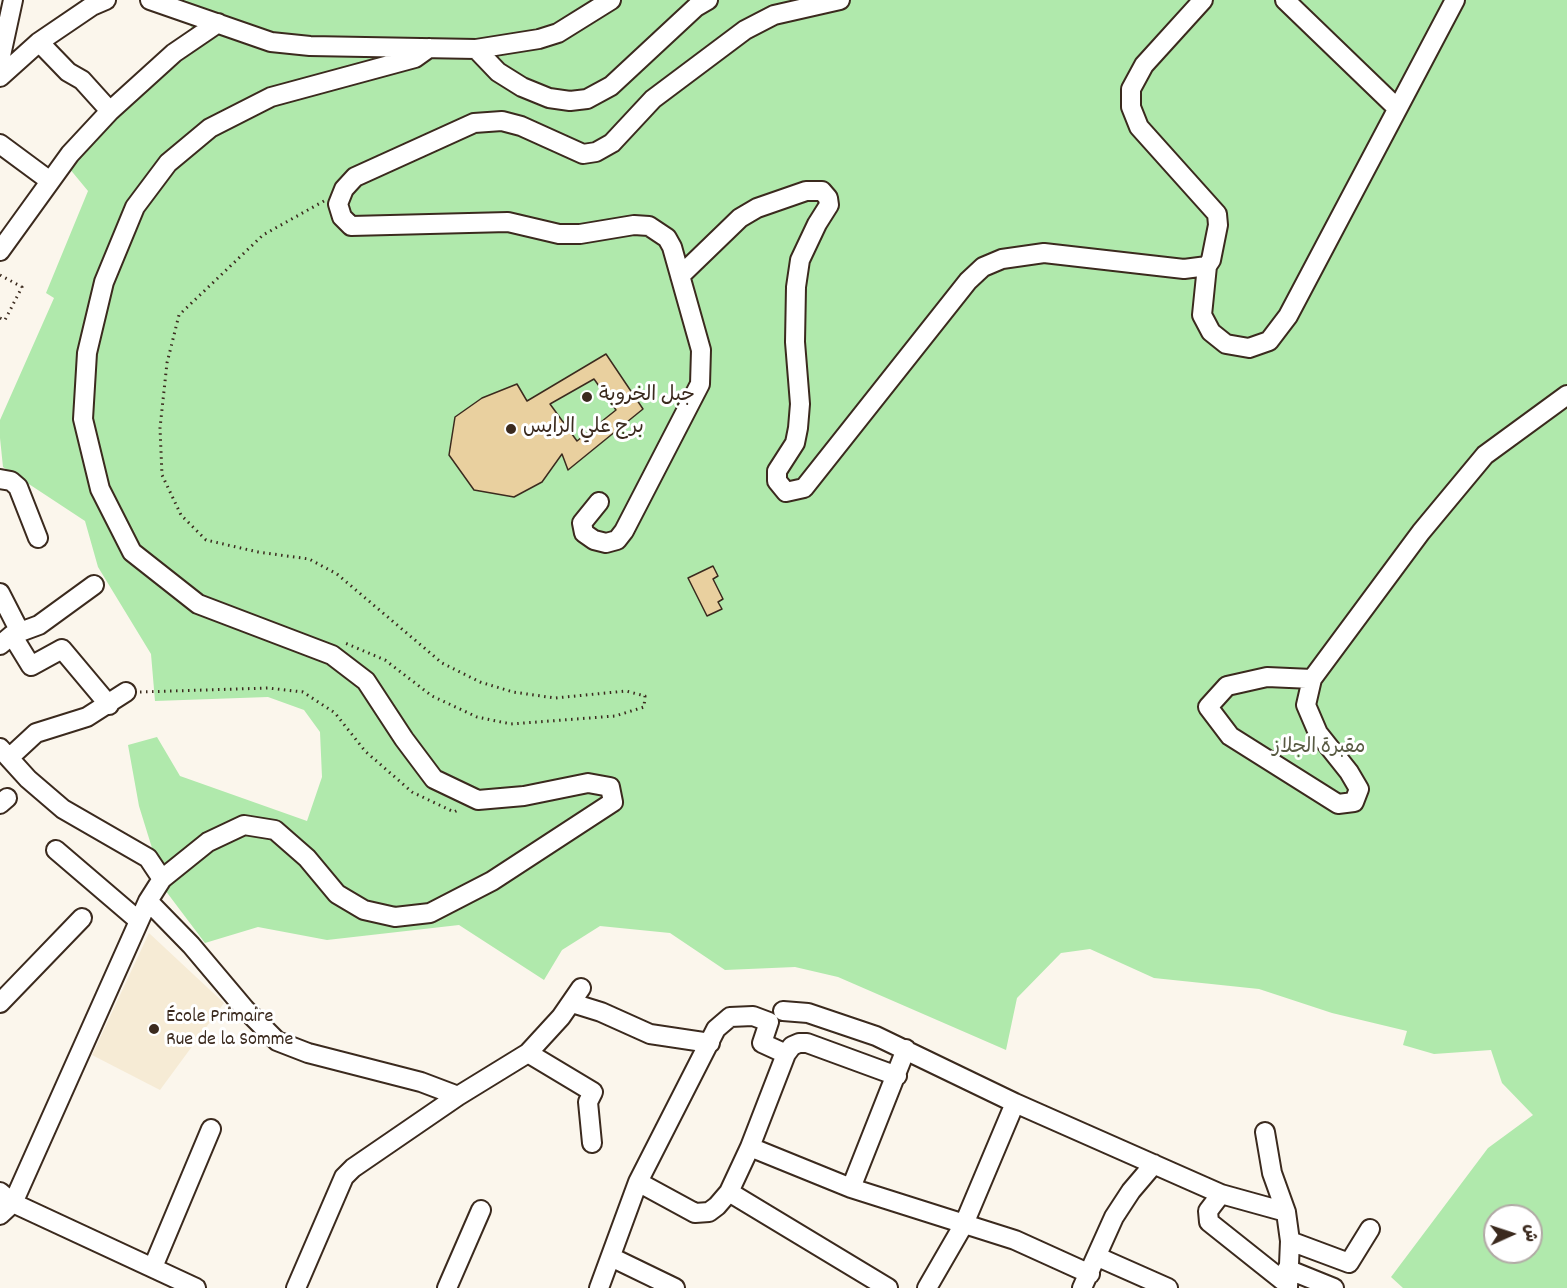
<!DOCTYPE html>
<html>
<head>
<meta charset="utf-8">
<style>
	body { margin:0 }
	#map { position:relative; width:1567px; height:1288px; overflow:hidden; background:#fbf6ec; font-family:Dekko,"Playpen Sans Arabic",sans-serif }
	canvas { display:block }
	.north { position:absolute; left:1483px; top:1204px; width:60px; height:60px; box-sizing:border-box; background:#fff; border:2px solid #b1aaa5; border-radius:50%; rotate:87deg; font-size:16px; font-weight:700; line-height:24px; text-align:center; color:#3b2a1e }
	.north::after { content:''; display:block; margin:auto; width:21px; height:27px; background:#3b2a1e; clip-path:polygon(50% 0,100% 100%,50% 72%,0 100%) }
</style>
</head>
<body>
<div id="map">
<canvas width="1567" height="1288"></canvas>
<div class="north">ش</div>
</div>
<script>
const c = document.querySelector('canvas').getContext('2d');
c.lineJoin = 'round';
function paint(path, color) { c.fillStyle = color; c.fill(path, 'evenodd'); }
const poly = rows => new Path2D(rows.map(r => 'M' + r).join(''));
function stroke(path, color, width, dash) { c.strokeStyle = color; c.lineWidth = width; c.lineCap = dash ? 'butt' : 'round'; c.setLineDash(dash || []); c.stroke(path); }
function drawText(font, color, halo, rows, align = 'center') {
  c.font = font + ' Dekko,"Playpen Sans Arabic",sans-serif'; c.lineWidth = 6; c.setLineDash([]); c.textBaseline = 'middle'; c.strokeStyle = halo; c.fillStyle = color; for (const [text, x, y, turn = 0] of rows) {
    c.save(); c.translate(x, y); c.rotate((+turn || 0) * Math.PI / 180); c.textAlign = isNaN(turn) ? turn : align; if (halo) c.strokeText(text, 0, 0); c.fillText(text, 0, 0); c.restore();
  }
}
paint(poly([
	[149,933,224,1003,160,1090,92,1055]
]), '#f6ebd5');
paint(poly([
	[176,0,1567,0,1567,1288,1403,1288,1391,1277,1488,1148,1533,1115,1502,1083,1491,1050,1434,1054,1403,1045,1407,1031,1332,1013,1259,989,1154,978,1090,949,1061,953,1017,998,1006,1050,838,977,795,967,725,970,670,933,600,926,562,950,544,980,459,925,327,940,258,927,205,943,165,890,139,806,128,745,157,737,180,776,307,821,322,777,320,732,304,710,268,697,155,701,151,654,98,567,85,521,3,467,0,438,0,420,54,298,46,293,88,191,69,168,114,117,201,45],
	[1495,1216,1531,1216,1531,1252,1495,1252]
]), '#b0e9ac');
const building = poly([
	[606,354,643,409,568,470,562,454,542,482,514,497,474,490,449,455,455,417,482,398,517,384,527,401,606,354],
	[594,379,616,410,577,441,550,404,594,379],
	[713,566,718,576,713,579,723,599,718,602,722,609,707,616,688,578,713,566]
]);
paint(building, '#e9d09f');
stroke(building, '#3b2a1e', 1.5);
const minor = poly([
	[150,0,271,42,310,46,476,49,539,39,558,33,611,0],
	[1285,0,1397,108],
	[39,42,68,72,82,80,110,111],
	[476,49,498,72,522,87,549,98,570,101,587,99,611,86,696,7,708,0],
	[0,60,13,0],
	[0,77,39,42,92,6,106,0],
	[0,144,50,181],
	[0,251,70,154,110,111,174,53,218,23],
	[1207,266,1202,315,1211,332,1226,344,1249,348,1269,341,1288,316,1455,0],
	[680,276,740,218,757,208,806,191,822,191,828,198,829,205,817,224,800,260,796,287,795,342,800,404,798,428,795,443,777,471,777,481,786,492,804,488,968,281,983,267,1002,259,1044,253,1184,269,1207,266,1211,260,1218,225,1217,214,1139,127,1131,107,1131,89,1144,65,1203,0],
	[0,479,11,481,18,487,38,538],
	[599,502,582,523,584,533,594,540,606,543,617,540,624,531,700,384,701,350,672,247,667,238,649,226,634,225,580,234,559,234,508,222,351,226,342,217,338,204,344,189,355,177,474,123,502,121,521,126,583,154,596,152,612,143,653,99,745,30,774,15,840,0],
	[0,593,20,632],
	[12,635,31,666,62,649,109,705],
	[0,645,12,635,39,625,94,585],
	[1312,679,1306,705,1318,733,1349,772,1359,789,1354,802,1338,804,1230,736,1208,707,1227,686,1267,677,1312,679,1421,532,1485,455,1567,395],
	[0,748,28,779,63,809,148,858,162,879],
	[9,758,36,733,87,717,126,692],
	[0,804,7,798],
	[56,850,139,921],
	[148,901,191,945,245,1009,277,1041,308,1053,421,1082,458,1096],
	[0,1003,82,918],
	[572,1003,601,1012,650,1034,710,1043],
	[783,1011,808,1013,876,1036,1015,1103,1221,1194,1286,1212],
	[528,1053,593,1092,588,1102,592,1143],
	[786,1054,762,1043,769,1022,753,1016,730,1017,716,1029,638,1182,695,1213,709,1212,717,1206,729,1192,750,1147,786,1054,792,1046,799,1043,807,1043,897,1076],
	[1265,1132,1272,1173,1286,1212,1290,1241,1288,1288],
	[750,1147,851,1188,1015,1240,1090,1274],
	[851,1188,906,1049],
	[0,1192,13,1203,196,1288],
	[729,1192,888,1288],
	[1221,1194,1208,1211,1209,1222,1287,1284],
	[0,1215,13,1203,148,901,162,879,208,842,244,825,275,830,307,858,337,894,364,910,395,917,430,913,492,881,613,802,610,787,588,783,524,796,478,800,434,779,404,739,366,681,332,655,198,604,132,552,100,489,83,419,87,353,104,282,135,207,168,163,210,128,271,97,415,58,429,48],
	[1290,1241,1349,1263,1370,1229],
	[611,1257,675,1288],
	[1098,1257,1168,1288],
	[153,1267,211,1129],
	[1287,1269,1334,1288],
	[296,1288,344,1177,353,1168,458,1096,528,1053,561,1017,581,988],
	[447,1288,481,1210],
	[599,1288,638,1182],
	[927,1288,964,1224,1015,1103],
	[1082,1288,1114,1217,1131,1191,1154,1164]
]);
stroke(minor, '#3b2a1e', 22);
stroke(poly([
	[324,201,263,235,179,315,167,363,160,428,162,475,181,515,206,540,258,552,309,559,337,574,442,663,480,682,513,692,555,698,626,691,645,696,644,707,615,716,511,724,477,717,432,696,385,660,345,643],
	[0,275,22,287,5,320,0,318],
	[140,692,268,688,303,692,335,713,365,751,412,792,454,812,460,809]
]), '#3b2a1e', 3, [1.5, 4.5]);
stroke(minor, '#fff', 18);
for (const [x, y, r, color] of [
	[587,397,6,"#3b2a1e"],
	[511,429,6,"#3b2a1e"],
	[154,1029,6,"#3b2a1e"]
]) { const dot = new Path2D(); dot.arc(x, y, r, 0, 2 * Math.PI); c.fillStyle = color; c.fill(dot); stroke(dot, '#fff', 2); }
drawText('20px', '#3b2a1e', '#fff', [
	["جبل الخروبة",599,397],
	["برج علي الرايس",523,429],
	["École Primaire",166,1018],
	["Rue de la Somme",166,1041]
], 'left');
drawText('20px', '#585a42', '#fff', [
	["مقبرة الجلاز",1319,749]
]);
</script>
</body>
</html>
